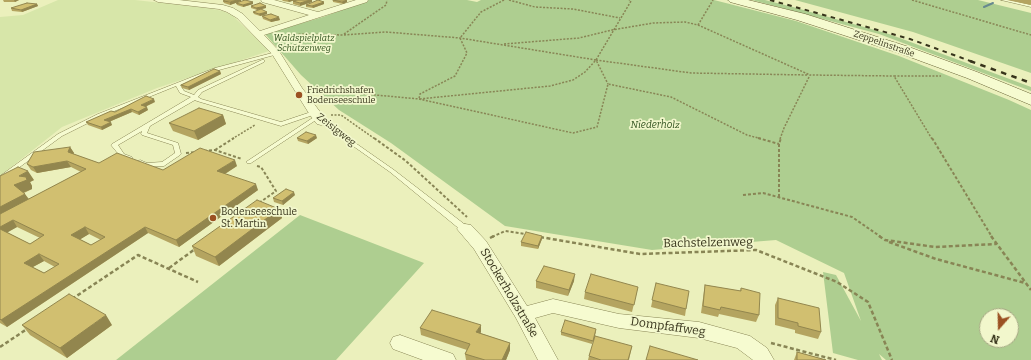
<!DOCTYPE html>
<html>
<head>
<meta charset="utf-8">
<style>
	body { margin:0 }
	#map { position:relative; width:1031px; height:360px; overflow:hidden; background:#ebf0bc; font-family:Bitter,serif }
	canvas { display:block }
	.north { position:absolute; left:979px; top:308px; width:40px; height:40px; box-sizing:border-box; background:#f2f7cc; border:1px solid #a7a985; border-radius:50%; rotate:200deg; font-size:11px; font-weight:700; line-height:16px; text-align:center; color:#37341b }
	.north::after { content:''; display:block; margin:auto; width:14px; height:18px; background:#9b5122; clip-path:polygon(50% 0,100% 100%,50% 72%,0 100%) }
</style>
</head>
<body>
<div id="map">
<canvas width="1031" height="360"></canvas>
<div class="north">N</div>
</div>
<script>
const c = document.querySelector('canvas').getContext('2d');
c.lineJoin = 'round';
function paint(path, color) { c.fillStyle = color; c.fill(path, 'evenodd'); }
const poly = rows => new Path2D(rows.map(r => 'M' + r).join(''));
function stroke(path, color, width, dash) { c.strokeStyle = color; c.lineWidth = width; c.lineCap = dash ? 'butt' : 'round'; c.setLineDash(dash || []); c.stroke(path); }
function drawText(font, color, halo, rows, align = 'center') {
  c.font = font + ' Bitter,serif'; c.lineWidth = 3.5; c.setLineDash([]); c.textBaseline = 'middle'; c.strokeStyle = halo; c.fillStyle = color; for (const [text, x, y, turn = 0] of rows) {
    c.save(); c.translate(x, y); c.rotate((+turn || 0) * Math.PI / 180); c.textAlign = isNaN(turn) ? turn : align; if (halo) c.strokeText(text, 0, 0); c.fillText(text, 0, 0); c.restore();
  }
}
paint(poly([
	[58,0,135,0,207,8,223,11,232,15,269,51,157,88,62,127,0,176,0,17,23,15]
]), '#d7e6a9');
paint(poly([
	[369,0,467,0,477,2,481,0,714,0,796,21,899,56,1009,100,1031,110,1031,360,886,360,879,354,882,360,858,360,833,353,823,272,836,275,861,321,844,273,776,240,652,250,505,226,391,143,339,110,301,75,265,34,323,17],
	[987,316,1011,316,1011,340,987,340],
	[752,0,765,0,793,7,889,34,1031,87,1031,91,879,34],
	[795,0,978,0,1031,13,1031,73,913,32],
	[300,215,424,263,336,360,116,360]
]), '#aece90');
stroke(poly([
	[984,7,993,3]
]), '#68898f', 2);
const lane = poly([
	[1001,0,1009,0,1031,5,1031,7,1001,0],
	[276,52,278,52,278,54,219,70,180,85,184,91,194,95,198,90,262,60,264,60,264,62,202,92,198,97,201,99,281,122,314,111,316,112,316,114,281,126,197,101,195,100,150,126,147,133,178,143,181,154,180,155,164,166,146,167,138,163,137,162,140,160,147,163,162,162,175,153,173,145,142,135,141,134,142,131,118,145,124,154,132,157,133,158,132,159,130,160,120,156,111,145,112,144,191,97,180,93,176,86,102,116,62,136,2,180,0,181,0,176,58,134,98,114,215,68,276,52],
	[317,115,320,117,319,118,251,163,247,163,246,162,317,115],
	[321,119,394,170,468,227,469,229,468,231,462,231,390,172,319,122,318,121,319,120,321,119]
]);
const street = poly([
	[154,0,179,0,223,5,233,8,243,14,260,31,309,15,262,2,261,0,274,0,318,12,356,0,368,0,367,2,264,35,279,51,302,88,327,121,325,124,321,125,317,124,310,115,272,54,237,18,227,12,219,9,158,2,154,0],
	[465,224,471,225,486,241,527,306,553,299,619,314,699,322,750,336,767,348,774,360,753,360,737,348,699,338,619,328,553,313,535,318,558,360,538,360,516,318,474,249,457,229,459,225,465,224],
	[400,335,453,354,456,360,423,360,393,349,390,343,393,337,400,335]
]);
const secondary = poly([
	[728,0,748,0,805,14,909,47,977,72,1031,94,1031,105,967,78,899,53,797,20,730,2,728,0]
]);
stroke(lane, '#888555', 1);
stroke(street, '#888555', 1);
stroke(secondary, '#6a6538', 1);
stroke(poly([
	[504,0,481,12,460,38,467,53,455,76,420,94,419,99,550,86,573,80,585,72,596,60,631,1,629,0],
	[509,0,535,7,573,9,620,18],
	[912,0,1031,35],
	[698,25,713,0],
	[288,34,344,35,386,32,460,38,596,60,608,84],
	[344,34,386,5,387,0],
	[504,44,579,38,612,30,653,23,685,22,698,25,810,75],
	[596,60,691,73,808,75],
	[311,89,419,99,573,133,597,127,608,84,671,97,747,135,762,139],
	[331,115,341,115,375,139],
	[232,139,255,125],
	[780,139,784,128,810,75,894,76],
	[932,139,894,76,941,76]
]), '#888555', 1.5, [2, 1.5]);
stroke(poly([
	[374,138,406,161,467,217],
	[758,138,779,144],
	[932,138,992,237],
	[215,150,234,138],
	[204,151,215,150,242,159],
	[186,153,196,152],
	[257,166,261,167,276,191,259,203],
	[743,195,763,193,852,217,881,237],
	[779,197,779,144,781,138],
	[492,237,505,231,526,234]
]), '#888555', 2, [3, 2]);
stroke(poly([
	[879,236,885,240,935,247,996,244],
	[991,236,1031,290],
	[540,237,640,254,756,250,837,282,868,302,892,360],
	[490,238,494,236],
	[889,242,936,259,1025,283],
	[169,268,195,249],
	[72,299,138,255,198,282],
	[771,343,836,360],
	[0,347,27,329]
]), '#888555', 2.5, [4, 2.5]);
paint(lane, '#f6fbd0');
paint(street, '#f6fbd0');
paint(secondary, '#f6fbd0');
stroke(poly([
	[770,0,910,39,973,62]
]), '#37341b', 2, [4.5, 4.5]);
stroke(poly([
	[970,61,1031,83]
]), '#37341b', 2.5, [5.5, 5.5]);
paint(poly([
	[3,0,19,0,15,2,4,2],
	[282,0,295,0,289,2,283,1],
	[297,0,312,0,312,2,300,6,293,4,293,1],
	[333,0,347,2,343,4,333,2],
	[1007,0,1031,0,1031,5],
	[223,1,241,1,230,5,224,3],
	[253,2,253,4,243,7,237,5,236,3],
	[324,2,324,4,313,8,306,7,306,5],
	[37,4,38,6,22,12,12,11,11,8],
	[251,6,266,8,257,10,251,8],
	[253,12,267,12,267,14,260,16,254,14],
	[262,16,280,20,271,22,263,19],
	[220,71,221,74,189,90,182,88,181,85],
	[155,102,145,107,148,110,139,115,132,112,109,122,112,125,102,130,88,125,86,122,115,112],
	[223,115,226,124,198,140,173,131,169,123],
	[297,138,317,138,308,144,298,141],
	[70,147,74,153,73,154,99,163,163,170,237,166,225,174,258,190,179,247,148,233,7,327,0,323,0,176,34,180,30,182,32,186,32,189,24,193,29,199,81,172,71,167,37,173,31,170,27,164],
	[17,227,40,238,30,244,7,232],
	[89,234,101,240,91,245,80,239],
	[44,261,55,267,44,273,33,267],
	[295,195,283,205,274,202,273,198],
	[279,209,282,218,219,266,196,256,192,246],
	[542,239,538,249,521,246,521,242],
	[536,281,574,281,568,296,536,288],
	[656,283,686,309,685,316,651,307],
	[705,285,740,291,741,288,759,315,756,322,719,314,718,317,701,313,704,291],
	[638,287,632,312,584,299,585,292],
	[778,298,821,332,818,339,795,333,795,330,775,325,775,305],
	[22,325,112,325,67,358,30,335],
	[420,328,481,332,480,333,510,343,510,350,506,360,466,360,465,354,467,350,421,335],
	[561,332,596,332,592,344,561,335],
	[632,346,629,360,588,360,589,356],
	[797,352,826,360,794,360]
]), '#b4a460');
paint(poly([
	[14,0,19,0,15,2],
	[237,0,241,0,241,1,230,5,230,2],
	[288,0,295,0,289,2],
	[310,0,312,0,312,2,300,6,300,3],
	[347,0,347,2,343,4,342,2],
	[253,2,253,4,243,7,243,5],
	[324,2,324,4,313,8,312,6],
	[37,4,38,6,22,12,21,10],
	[266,6,266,8,257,10,256,8],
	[267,12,267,14,260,16,259,14],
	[279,17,280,20,271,22,270,20],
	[220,71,221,74,189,90,188,87],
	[154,99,155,102,142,108,141,105],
	[147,107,148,110,139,115,138,112],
	[131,109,132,112,106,123,104,120],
	[223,115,226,124,198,140,194,131],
	[111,122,112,125,102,130,101,127],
	[316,135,317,138,308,144,307,141],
	[70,147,74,153,72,158,68,152],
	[235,160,237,166,220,177,217,171],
	[67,161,71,167,37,173,33,167],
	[28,171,34,180,30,182,32,186,32,189,20,194,14,185,19,176],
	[256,184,258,190,179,247,176,240],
	[294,192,295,195,283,205,282,201],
	[25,194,31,203,0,220,0,207],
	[279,209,282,218,219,266,215,257],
	[13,220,17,227,3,235,0,230,0,227],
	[85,227,89,234,76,242,71,235],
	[145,227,148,233,7,327,1,320],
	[542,236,542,239,538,249,538,246],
	[39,254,44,261,29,269,24,263],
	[575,274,574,281,568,296,569,290],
	[106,315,112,325,67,358,60,348],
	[481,325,481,332,477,339,476,332],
	[510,343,510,350,506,360,502,360]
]), '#92864e');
const building = poly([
	[225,0,237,0,230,2,223,1,225,0],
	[245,0,253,2,243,5,236,3,245,0],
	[297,0,310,0,300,3,293,1,297,0],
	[318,0,324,2,312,6,306,5,318,0],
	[333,0,347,0,342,2,333,0],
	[27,3,37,4,21,10,11,8,27,3],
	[260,3,266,6,256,8,251,6,260,3],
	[261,9,267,12,259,14,253,12,261,9],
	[271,14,279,17,270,20,262,16,271,14],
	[214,69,220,71,188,87,181,85,214,69],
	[146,96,154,99,141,105,147,107,138,112,131,109,104,120,111,122,101,127,86,122,111,111,115,112,146,96],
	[199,108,223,115,194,131,169,123,199,108],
	[306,132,316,135,307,141,297,138,306,132],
	[70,147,68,152,99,163,117,153,163,170,200,148,235,160,217,171,256,184,176,240,145,227,1,320,0,319,0,229,30,244,44,235,13,220,0,227,0,214,86,169,67,161,33,167,27,164,34,152,70,147],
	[85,227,105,237,91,245,71,235,85,227],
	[39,254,59,264,44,273,24,263,39,254],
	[18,167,28,171,19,176,26,177,27,180,14,185,25,194,0,207,0,176,18,167],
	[286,189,294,192,282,201,273,198,286,189],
	[257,200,279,209,215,257,192,246,257,200],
	[526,232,542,236,538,246,521,242,526,232],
	[544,266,575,274,569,290,536,281,544,266],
	[591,274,638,287,634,305,585,292,591,274],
	[656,283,689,291,686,309,652,300,656,283],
	[705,285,741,291,741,288,760,293,759,315,721,307,720,310,703,306,705,285],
	[69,294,106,315,60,348,22,325,69,294],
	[778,298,819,308,821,332,798,326,798,323,778,318,778,298],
	[432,310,481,325,476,332,510,343,502,360,485,360,465,354,470,344,420,328,432,310],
	[565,320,596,329,593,341,561,332,565,320],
	[595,336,632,346,628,360,601,360,589,356,595,336],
	[650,346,698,360,646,360,650,346],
	[797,352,826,360,797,360,797,352]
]);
paint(building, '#d1bf70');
stroke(building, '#92864e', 1);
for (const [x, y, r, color] of [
	[299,95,4,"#9b5122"],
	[213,218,4,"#9b5122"]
]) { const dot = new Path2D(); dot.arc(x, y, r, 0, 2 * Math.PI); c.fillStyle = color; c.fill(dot); stroke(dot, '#f2f7cc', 1.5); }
drawText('italic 9px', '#325420', '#f2f7cc', [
	["Waldspielplatz",304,38],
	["Schützenweg",304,48]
]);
drawText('9px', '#37341b', '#f2f7cc', [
	["Zeppelinstraße",884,44,19]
]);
drawText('9px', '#37341b', '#f2f7cc', [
	["Friedrichshafen",307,90],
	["Bodenseeschule",307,100]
], 'left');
drawText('italic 10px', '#325420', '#f2f7cc', [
	["Niederholz",655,125]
]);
drawText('10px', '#37341b', '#f2f7cc', [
	["Zeisigweg",336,130,38]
]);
drawText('10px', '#37341b', '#f2f7cc', [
	["Bodenseeschule",221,212],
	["St. Martin",221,224]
], 'left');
drawText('12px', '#37341b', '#f2f7cc', [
	["Bachstelzenweg",708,243,-1],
	["Stockerholzstraße",509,293,59],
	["Dompfaffweg",668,327,8]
]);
</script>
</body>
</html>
